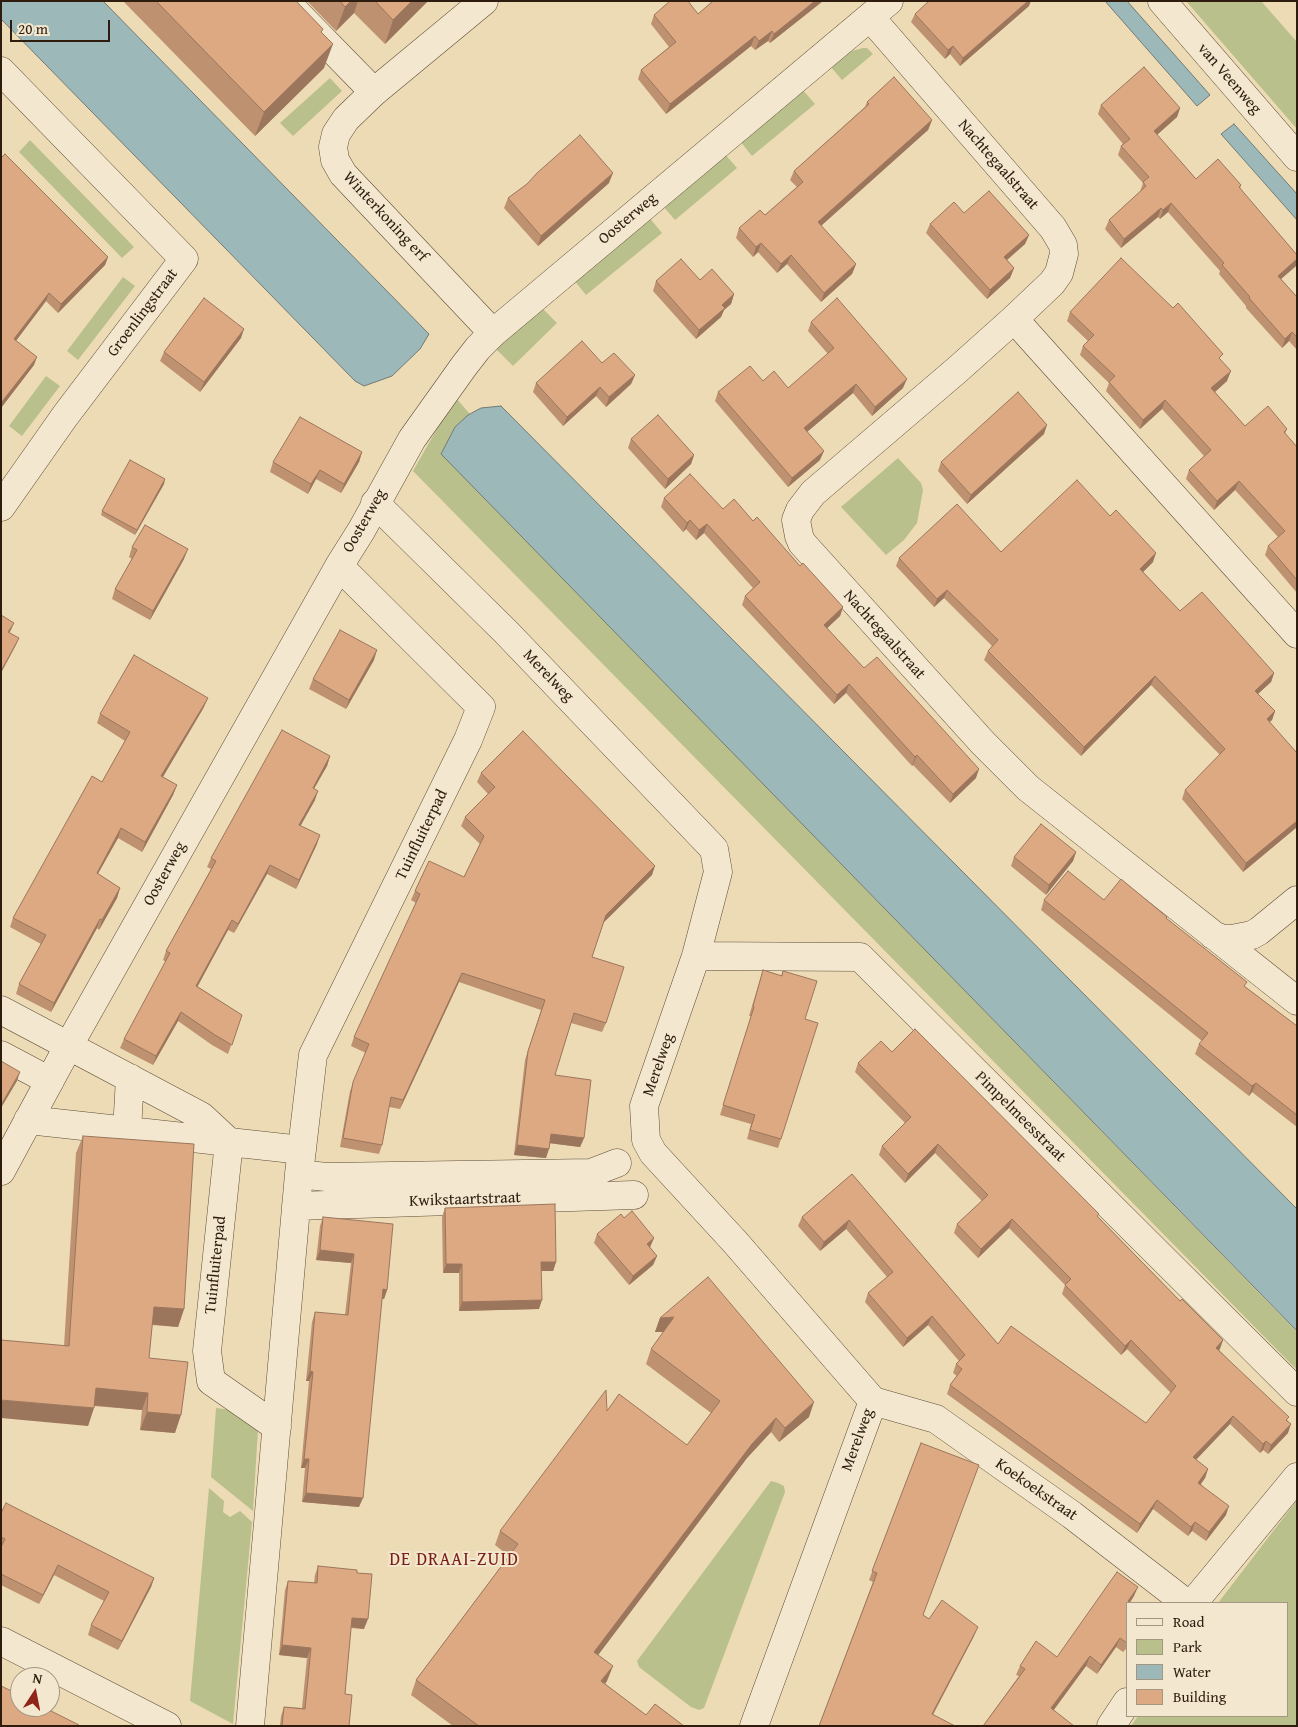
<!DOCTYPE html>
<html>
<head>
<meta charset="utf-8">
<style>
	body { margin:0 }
	#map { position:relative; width:1298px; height:1727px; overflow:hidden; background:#eddbb5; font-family:"Gentium Book Plus",serif }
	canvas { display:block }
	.frame { position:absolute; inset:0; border:2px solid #2e1d0f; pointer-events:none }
	.legend { position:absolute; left:1126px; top:1602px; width:162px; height:115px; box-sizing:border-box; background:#f3e8cf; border:1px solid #a49782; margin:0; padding:6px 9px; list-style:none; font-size:15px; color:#2e1d0f }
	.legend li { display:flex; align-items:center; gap:10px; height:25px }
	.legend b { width:25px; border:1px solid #a49782 }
	.north { position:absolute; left:10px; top:1667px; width:50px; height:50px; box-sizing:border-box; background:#f3e8cf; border:1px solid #a49782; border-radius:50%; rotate:11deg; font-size:14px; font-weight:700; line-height:20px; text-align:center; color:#2e1d0f }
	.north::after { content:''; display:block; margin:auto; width:18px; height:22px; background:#8f2418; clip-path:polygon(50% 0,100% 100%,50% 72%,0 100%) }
	.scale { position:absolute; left:10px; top:20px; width:100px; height:22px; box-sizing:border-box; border:2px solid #2e1d0f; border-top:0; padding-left:6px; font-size:15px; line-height:18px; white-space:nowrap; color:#2e1d0f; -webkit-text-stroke:4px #f3e8cf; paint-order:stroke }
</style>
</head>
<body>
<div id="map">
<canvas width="1298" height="1727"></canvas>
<div class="frame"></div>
<ul class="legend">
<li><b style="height:6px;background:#f3e8cf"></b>Road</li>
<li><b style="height:14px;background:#b9c08c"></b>Park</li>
<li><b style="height:14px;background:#9db8b8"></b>Water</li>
<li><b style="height:14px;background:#dda983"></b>Building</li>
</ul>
<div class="north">N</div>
<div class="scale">20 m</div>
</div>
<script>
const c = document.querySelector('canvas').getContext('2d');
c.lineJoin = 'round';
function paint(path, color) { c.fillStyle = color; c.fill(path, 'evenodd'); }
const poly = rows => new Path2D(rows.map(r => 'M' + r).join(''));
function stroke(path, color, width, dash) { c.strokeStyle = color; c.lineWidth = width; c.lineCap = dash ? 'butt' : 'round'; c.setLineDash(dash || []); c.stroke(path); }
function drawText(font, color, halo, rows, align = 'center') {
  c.font = font + ' "Gentium Book Plus",serif'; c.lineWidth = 4; c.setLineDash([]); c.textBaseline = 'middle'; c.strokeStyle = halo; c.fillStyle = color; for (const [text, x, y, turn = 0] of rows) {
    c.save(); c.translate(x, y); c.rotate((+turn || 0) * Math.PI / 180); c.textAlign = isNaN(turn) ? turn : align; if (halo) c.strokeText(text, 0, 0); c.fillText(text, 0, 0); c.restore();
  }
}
paint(poly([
	[1186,1,1261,1,1297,42,1297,129],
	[863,48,867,48,873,54,842,80,830,66,848,52],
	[330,78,342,91,293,136,280,123],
	[802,89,815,104,752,156,740,141],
	[30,140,134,247,122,258,19,152],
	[724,153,737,168,675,220,662,205],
	[648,216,662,233,586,295,573,279],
	[123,277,135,286,78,360,67,351],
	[539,305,557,323,513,366,495,348],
	[46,376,60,386,22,436,9,426],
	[455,397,470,414,455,427,442,454,1297,1332,1297,1370,413,471],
	[898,458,921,483,923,490,917,523,904,540,886,555,841,507],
	[216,1408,239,1411,258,1429,253,1511,211,1477],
	[771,1481,778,1483,784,1486,785,1492,704,1708,699,1710,691,1707,639,1667,637,1661],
	[209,1488,224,1501,223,1512,230,1517,240,1511,252,1522,233,1724,190,1701],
	[1297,1500,1297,1726,1131,1726,1138,1716,1287,1716,1287,1603,1218,1603]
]), '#b9c08c');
const water = poly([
	[1,1,103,1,429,334,420,349,392,376,364,386,355,381,1,19,1,1],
	[1105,1,1127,1,1210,95,1197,106,1105,1],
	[1234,124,1297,194,1297,220,1221,134,1234,124],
	[501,406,1297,1209,1297,1331,441,454,455,427,468,415,481,408,501,406]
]);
paint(water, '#9db8b8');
stroke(water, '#717a74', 1);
const minor = poly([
	[285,1,374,92],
	[484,1,374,92,346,119,336,134,333,147,335,160,343,174,493,333],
	[1162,1,1297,157],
	[870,17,1053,228,1063,245,1064,254,1059,273,1052,283,1014,319,957,370,813,493,800,510,796,520,799,536,802,543,983,743,1028,788,1297,1001],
	[1,71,184,259,65,416,1,507],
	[1014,319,1297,634],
	[375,503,506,632,714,849,718,872,696,956,644,1106,646,1140,653,1153,735,1242,873,1401,754,1726],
	[1213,935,1223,939,1232,939,1252,935,1259,931,1297,900],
	[696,956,860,957,1297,1392],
	[1,1010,201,1116,229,1142],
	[1,1055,50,1081],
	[28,1120,229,1142],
	[127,1131,130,1078],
	[1,1171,69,1045,339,566,361,531,412,439,464,366,478,348,493,333,889,1],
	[299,1174,326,1177,591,1173,617,1163],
	[296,1206,634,1195],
	[873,1401,936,1419,1072,1515,1186,1603],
	[277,1427,211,1381,207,1351,229,1142,302,1150],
	[1193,1603,1297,1477],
	[1,1641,167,1726],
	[250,1726,299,1174,313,1055,468,740,481,707,339,566],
	[1111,1726,1127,1702]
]);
stroke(minor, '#5e4c38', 29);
stroke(minor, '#f3e8cf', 28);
paint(poly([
	[123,1,296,1,322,33,324,68,255,136],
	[307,1,428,1,385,44,354,13,336,31],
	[713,1,823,1,770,43,768,41,755,50,751,46,666,114,638,79,641,70,669,47,651,24,654,15,698,14],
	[1029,6,960,66,950,54,945,59,911,22,915,14],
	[867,102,932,120,928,130,821,226,856,264,852,274,821,302,787,264,777,273,758,252,753,257,736,238,739,228,765,215,797,187,790,180,794,171,865,107],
	[1101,105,1180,108,1177,117,1157,135,1196,179,1241,185,1240,189,1297,255,1297,263,1296,266,1281,279,1297,297,1297,350,1289,341,1282,348,1246,308,1246,306,1219,274,1220,271,1168,212,1160,219,1158,217,1121,248,1105,229,1109,220,1140,192,1143,183,1118,155,1121,146,1123,144,1098,114],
	[1,158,108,257,105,265,58,313,46,301,16,341,34,365,1,408],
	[609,183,538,246,504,208,508,198,527,184],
	[964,213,1029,235,1025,244,1007,260,1014,268,1010,278,987,299,926,233,930,224],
	[700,280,734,294,731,304,724,310,721,317,696,339,653,291,656,281],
	[1070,312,1221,360,1227,381,1215,392,1245,426,1287,429,1285,434,1297,447,1297,593,1265,555,1268,546,1278,537,1235,490,1214,510,1186,479,1189,470,1204,456,1162,409,1140,429,1106,391,1109,383,1080,355,1083,346,1088,341,1067,321],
	[811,322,903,388,872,416,853,393,807,432,820,460,788,487,715,401,718,392,763,381,788,388,828,354,808,331],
	[241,338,200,392,160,361,164,352],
	[635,375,631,384,606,407,596,396,563,426,533,392,536,383],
	[1044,434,967,504,938,471,941,462],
	[631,439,694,455,691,464,665,489,628,448],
	[362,452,359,462,341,493,316,479,308,494,270,472,273,462],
	[164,484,135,535,101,515,102,511],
	[664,498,723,509,753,521,843,607,840,616,827,628,864,668,976,778,950,803,913,765,912,766,846,693,834,704,742,605,745,596,753,588,704,533,696,540,686,529,683,532,661,507],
	[132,547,184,559,150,620,112,599,115,589,132,559,129,557],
	[1001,552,1153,562,1143,572,1180,611,1274,673,1271,682,1258,694,1275,711,1272,720,1269,722,1297,753,1297,827,1243,872,1182,799,1185,790,1220,755,1151,685,1081,756,984,660,988,651,992,646,944,598,934,607,896,566,899,558],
	[374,660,346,709,309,689,313,679],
	[204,707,163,777,177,785,173,795,142,852,118,838,98,874,120,888,117,898,99,930,97,928,51,1012,16,994,19,984,41,944,10,927,13,918,102,782,125,741,97,723,100,714],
	[330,756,327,766,314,789,315,800,300,826,317,844,296,889,267,874,234,933,228,930,197,986,242,1015,228,1054,212,1045,178,1021,153,1065,120,1048,124,1039,166,962,163,960,166,951,211,869,207,867,211,858],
	[481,773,652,875,603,923,592,957,606,1023,602,1032,571,1023,555,1075,584,1138,580,1147,550,1143,546,1158,514,1155,525,1060,541,1010,459,982,400,1109,389,1107,382,1145,379,1154,340,1147,350,1091,366,1053,351,1046,354,1037,416,903,411,900,415,891,464,877,480,844,461,826,465,817,488,794,477,782],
	[1076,852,1073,861,1046,895,1011,866,1014,857],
	[1044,900,1104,900,1167,917,1166,919,1245,987,1297,1026,1297,1127,1252,1092,1249,1096,1195,1054,1199,1044,1202,1041,1041,910],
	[763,970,781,976,783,971,805,1019,781,1139,778,1148,747,1139,751,1124,720,1115,751,1016,749,1016],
	[892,1052,1098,1217,1180,1301,1223,1340,1219,1350,1288,1421,1288,1433,1268,1454,1263,1450,1260,1453,1230,1424,1196,1460,1208,1469,1205,1478,1201,1484,1226,1515,1206,1541,1192,1531,1188,1536,1153,1509,1137,1533,947,1394,950,1385,957,1376,953,1373,956,1364,959,1361,928,1325,903,1347,865,1302,868,1293,887,1277,846,1229,820,1251,798,1226,802,1217,852,1174,998,1344,1146,1423,1171,1393,1127,1349,1121,1355,1062,1294,1065,1285,1009,1228,978,1258,954,1233,957,1224,982,1201,935,1153,905,1183,879,1155,882,1146,905,1123,855,1072,858,1063],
	[83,1136,184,1309,178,1327,152,1325,149,1358,175,1433,140,1430,142,1410,94,1406,88,1426,64,1346,76,1153],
	[445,1208,556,1262,553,1271,541,1271,539,1309,459,1311,459,1273,443,1273,442,1217],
	[323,1217,387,1290,384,1299,382,1299,359,1507,302,1502,305,1468,301,1468,309,1381,306,1381,312,1322,315,1312,345,1315,351,1263,316,1260,320,1226],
	[624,1218,654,1238,650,1247,657,1256,653,1265,629,1285,594,1243,597,1234],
	[660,1318,809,1417,779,1442,771,1432,747,1458,598,1655,607,1681,605,1684,646,1715,684,1726,453,1726,411,1695,416,1680,509,1556,495,1545,500,1531,607,1411,687,1445,711,1413,646,1364,651,1349,664,1332,655,1332],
	[921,1443,923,1615,929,1619,974,1636,933,1715,819,1726,873,1582,869,1580],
	[1,1513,154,1578,151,1587,118,1650,88,1635,91,1625,104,1601,54,1575,39,1604,1,1585],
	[318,1566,357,1573,364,1629,351,1628,345,1694,349,1726,280,1726,281,1716,284,1707,302,1708,307,1658,279,1655,285,1590,288,1581,314,1583,315,1575],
	[1134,1596,1130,1603,1127,1648,1123,1652,1116,1647,1097,1674,1086,1666,1053,1710,983,1726,1019,1676,1016,1675,1020,1666,1057,1657]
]), '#be9171');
paint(poly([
	[351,1,358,1,354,13,336,31,345,7],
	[412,1,428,1,385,44,393,20],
	[815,1,823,1,770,43,774,34],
	[1028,1,1031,1,1029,6,960,66,963,58],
	[772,31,768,41,755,50,759,41],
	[755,36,751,46,666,114,670,104],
	[333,44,324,68,255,136,264,112],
	[953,46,950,54,945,59,948,50],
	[1180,108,1177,117,1151,140,1154,131],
	[932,120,928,130,814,232,818,222],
	[613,173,609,183,538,246,541,236],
	[1171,203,1168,212,1160,219,1163,210],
	[1161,208,1158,217,1121,248,1124,239],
	[1029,235,1025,244,1000,266,1004,257],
	[761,243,758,252,753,257,756,247],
	[791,255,787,264,777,273,781,264],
	[108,257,105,265,58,313,61,304],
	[1297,259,1297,263,1296,266,1274,285,1278,276],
	[856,264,852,274,821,302,824,293],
	[1014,268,1010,278,987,299,990,290],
	[49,293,46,301,11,347,14,339],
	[734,294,731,304,724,310,721,317,696,339,699,330,722,305],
	[244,329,241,338,200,392,204,382],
	[1292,332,1289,341,1282,348,1285,339],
	[37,357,34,365,1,408,1,403],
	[1231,371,1227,381,1208,398,1211,388],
	[635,375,631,384,606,407,609,397],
	[907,379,903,388,872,416,875,407],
	[856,384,853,393,801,437,804,428],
	[600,387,596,396,563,426,567,417],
	[1165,400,1162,409,1140,429,1143,420],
	[1047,425,1044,434,967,504,971,495],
	[824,451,820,460,788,487,792,478],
	[362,452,359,462,341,493,344,484],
	[694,455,691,464,665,489,668,479],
	[320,470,316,479,308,494,311,484],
	[165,479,164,484,135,535,137,530],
	[1239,481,1235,490,1214,510,1217,501],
	[690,520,686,529,683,532,687,523],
	[707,524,704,533,696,540,699,530],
	[188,549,184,559,150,620,153,611],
	[1156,553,1153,562,1137,578,1140,569],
	[947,590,944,598,934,607,937,599],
	[843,607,840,616,821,634,824,625],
	[14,623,11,630,5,639,8,632],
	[19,638,16,645,1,673,1,671],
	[377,650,374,660,346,709,349,700],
	[1274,673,1271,682,1251,700,1255,691],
	[1155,676,1151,685,1081,756,1084,747],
	[849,684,846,693,834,704,837,695],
	[208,698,204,707,158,785,161,776],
	[1275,711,1272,720,1263,728,1267,719],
	[917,755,913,765,912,766,915,757],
	[330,756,327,766,309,797,313,788],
	[979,769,976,778,950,803,953,794],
	[177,785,173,795,142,852,145,842],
	[318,791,315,800,296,834,299,825],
	[1297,821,1297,827,1243,872,1246,863],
	[121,828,118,838,93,882,97,873],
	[320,835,317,844,296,889,299,880],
	[1076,852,1073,861,1046,895,1049,885],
	[270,865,267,874,234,933,238,924],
	[655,866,652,875,602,924,606,915],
	[120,888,117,898,99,930,102,920],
	[100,919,97,928,51,1012,54,1003],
	[232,920,228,930,193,995,196,986],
	[462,973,459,982,400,1109,403,1100],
	[181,1012,178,1021,153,1065,156,1056],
	[20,1072,17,1081,1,1108,1,1105],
	[1256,1083,1252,1092,1249,1096,1252,1086],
	[551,1134,584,1138,580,1147,548,1143],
	[938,1144,935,1153,905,1183,908,1174],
	[517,1145,549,1149,546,1158,514,1155],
	[1012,1219,1009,1228,978,1258,981,1249],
	[849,1220,846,1229,820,1251,824,1242],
	[654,1238,650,1247,643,1253,647,1244],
	[320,1250,354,1254,351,1263,316,1260],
	[657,1256,653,1265,629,1285,633,1276],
	[541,1262,556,1262,553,1271,538,1271],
	[446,1264,462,1264,459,1273,443,1273],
	[383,1289,387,1290,384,1299,379,1298],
	[542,1300,539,1309,459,1311,462,1302],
	[154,1307,184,1309,178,1327,148,1324],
	[932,1316,928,1325,903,1347,907,1338],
	[674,1317,669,1332,655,1332,660,1318],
	[1131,1340,1127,1349,1121,1355,1125,1346],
	[1223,1340,1220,1349,1213,1357,1216,1348],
	[310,1371,313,1372,309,1381,306,1381],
	[96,1388,148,1393,142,1410,90,1405],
	[1,1400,94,1408,88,1426,1,1418],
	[814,1402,809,1417,779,1442,785,1428],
	[147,1412,181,1415,175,1433,140,1430],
	[1233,1416,1230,1424,1190,1466,1193,1457],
	[776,1418,771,1432,747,1458,589,1667,594,1652,752,1444],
	[1291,1424,1288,1433,1268,1454,1271,1445],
	[1266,1441,1263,1450,1260,1453,1263,1444],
	[304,1459,309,1459,305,1468,301,1468],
	[1208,1469,1205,1478,1195,1492,1198,1483],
	[306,1493,363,1498,359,1507,302,1502],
	[1157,1500,1153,1509,1137,1533,1140,1524],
	[1229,1506,1226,1515,1206,1541,1209,1532],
	[1195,1522,1192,1531,1188,1536,1191,1527],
	[58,1565,54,1575,39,1604,43,1595],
	[154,1578,151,1587,118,1650,122,1641],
	[1138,1587,1134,1596,1129,1603,1128,1601],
	[352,1618,368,1619,364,1629,349,1627],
	[978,1627,974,1636,928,1723,932,1714],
	[1120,1638,1116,1647,1097,1674,1101,1665],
	[282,1645,311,1648,307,1658,279,1655],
	[1090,1656,1086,1666,1048,1718,1051,1708],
	[613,1666,607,1681,596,1696,601,1681]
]), '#9b765c');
const building = poly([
	[156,1,296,1,323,29,321,32,333,44,264,112,156,1],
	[340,1,351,1,345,7,340,1],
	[375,1,412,1,393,20,375,1],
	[670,1,688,1,698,14,713,1,815,1,774,34,772,31,759,41,755,36,670,104,641,70,676,42,654,15,670,1],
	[929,1,1028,1,963,58,953,46,948,50,915,14,929,1],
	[1144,67,1180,108,1154,131,1196,179,1218,159,1241,185,1239,187,1297,255,1297,259,1278,276,1297,297,1297,337,1292,332,1285,339,1249,298,1250,297,1222,265,1224,263,1171,203,1163,210,1161,208,1124,239,1109,220,1146,186,1143,182,1149,177,1121,146,1130,139,1101,105,1144,67],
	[894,77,932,120,818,222,856,264,824,293,791,255,781,264,761,243,756,247,739,228,760,210,765,215,803,182,794,171,869,104,867,102,894,77],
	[580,135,613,173,541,236,508,198,527,184,537,173,580,135],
	[5,154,108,257,61,304,49,293,14,339,37,357,1,403,1,158,5,154],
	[989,191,1029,235,1004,257,1014,268,990,290,930,224,954,202,964,213,989,191],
	[1121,258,1173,308,1178,303,1223,354,1219,358,1231,371,1211,388,1245,426,1268,406,1287,429,1284,432,1297,447,1297,580,1268,546,1285,531,1239,481,1217,501,1189,470,1211,450,1165,400,1143,420,1109,382,1115,376,1083,346,1094,335,1070,312,1121,258],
	[681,259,700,280,712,269,734,294,722,305,725,308,699,330,656,281,681,259],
	[204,298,244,329,204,382,164,352,204,298],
	[837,298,907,379,875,407,856,384,804,428,824,451,792,478,718,392,750,366,763,381,774,371,788,388,834,348,811,322,837,298],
	[582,341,602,363,614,353,635,375,609,397,600,387,567,417,536,383,582,341],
	[1018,392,1047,425,971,495,941,462,1018,392],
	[658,415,694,455,668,479,631,439,658,415],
	[300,417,362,452,344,484,320,470,311,484,273,462,300,417],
	[130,460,165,479,137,530,102,511,130,460],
	[690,474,723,509,734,499,753,521,757,517,800,566,803,563,843,607,824,625,864,668,877,657,979,769,953,794,917,755,915,757,849,684,837,695,745,596,760,582,707,524,699,530,690,520,687,523,664,498,690,474],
	[1077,480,1110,516,1116,510,1156,553,1140,569,1180,611,1202,592,1274,673,1255,691,1275,711,1267,719,1297,753,1297,821,1246,863,1185,790,1225,749,1155,676,1084,747,988,651,998,640,947,590,937,599,899,558,957,504,1001,552,1077,480],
	[145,525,188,549,153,611,115,589,137,550,132,547,145,525],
	[1,615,14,623,8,632,19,638,1,671,1,615],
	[340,630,377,650,349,700,313,679,340,630],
	[134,655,208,698,161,776,177,785,145,842,121,828,97,873,120,888,102,920,100,919,54,1003,19,984,46,935,13,918,92,776,102,782,130,732,100,714,134,655],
	[282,730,330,756,313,788,318,791,299,825,320,835,299,880,270,865,238,924,232,920,196,986,242,1015,232,1045,215,1035,181,1012,156,1056,124,1039,170,953,166,951,216,861,211,858,282,730],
	[523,731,655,866,606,915,592,957,624,967,606,1023,574,1013,555,1075,591,1080,584,1138,551,1134,549,1149,517,1145,528,1051,545,1000,462,973,403,1100,391,1097,382,1145,343,1138,353,1082,369,1044,354,1037,420,894,415,891,429,861,464,877,484,836,465,817,495,787,481,773,523,731],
	[1041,824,1076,852,1049,885,1014,857,1041,824],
	[1068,871,1104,900,1121,879,1167,917,1166,918,1247,982,1244,986,1297,1026,1297,1030,1296,1031,1297,1032,1297,1115,1256,1083,1252,1086,1199,1044,1208,1033,1044,900,1068,871],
	[763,970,782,976,783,971,817,981,805,1019,818,1023,781,1139,750,1130,755,1115,723,1105,754,1007,753,1006,763,970],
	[915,1029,1099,1214,1097,1216,1180,1301,1182,1299,1223,1340,1216,1348,1289,1417,1286,1420,1291,1424,1271,1445,1266,1441,1263,1444,1233,1416,1193,1457,1208,1469,1198,1483,1229,1506,1209,1532,1195,1522,1191,1527,1157,1500,1140,1524,950,1385,962,1369,956,1364,965,1355,932,1316,907,1338,868,1293,893,1272,849,1220,824,1242,802,1217,852,1174,998,1344,1011,1326,1146,1423,1176,1386,1131,1340,1125,1346,1065,1285,1071,1279,1012,1219,981,1249,957,1224,988,1195,938,1144,908,1174,882,1146,911,1117,858,1063,881,1041,892,1052,915,1029],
	[1,1061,20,1072,1,1105,1,1061],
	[83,1136,194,1144,184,1309,154,1307,149,1358,188,1362,181,1415,147,1412,148,1393,96,1388,94,1408,1,1400,1,1340,69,1346,83,1136],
	[555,1204,556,1262,541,1262,542,1300,462,1302,462,1264,446,1264,445,1208,555,1204],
	[632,1211,654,1238,647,1244,657,1256,633,1276,597,1234,621,1214,624,1218,632,1211],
	[323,1217,393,1224,387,1290,383,1289,363,1498,306,1493,309,1459,304,1459,313,1372,310,1371,315,1312,348,1315,354,1254,320,1250,323,1217],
	[708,1277,814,1402,785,1428,776,1418,752,1444,594,1652,613,1666,601,1681,646,1715,655,1704,684,1726,479,1726,416,1680,518,1544,500,1531,606,1390,607,1411,619,1394,687,1445,720,1401,651,1349,674,1317,660,1318,708,1277],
	[921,1443,979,1465,923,1615,929,1619,942,1600,978,1627,932,1714,955,1726,819,1726,877,1573,872,1571,921,1443],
	[6,1503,154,1578,122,1641,91,1625,109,1592,58,1565,43,1595,1,1574,1,1547,5,1539,1,1537,1,1513,6,1503],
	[318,1566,357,1570,357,1573,372,1574,368,1619,352,1618,345,1694,352,1695,349,1726,282,1726,284,1707,305,1709,311,1648,282,1645,288,1581,317,1583,318,1566],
	[1117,1572,1138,1587,1128,1601,1131,1603,1127,1603,1127,1643,1120,1638,1101,1665,1090,1656,1051,1708,1074,1726,983,1726,1025,1669,1020,1666,1036,1641,1057,1657,1117,1572],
	[1,1686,20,1695,20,1707,43,1707,79,1725,78,1726,1,1726,1,1686]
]);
paint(building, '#dda983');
stroke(building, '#9b765c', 1);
drawText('16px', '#2e1d0f', '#f3e8cf', [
	["van Veenweg",1229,79,49],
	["Nachtegaalstraat",998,165,49],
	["Winterkoning erf",385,217,47],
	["Oosterweg",628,219,-40],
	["Groenlingstraat",143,313,-53],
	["Oosterweg",365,521,-60],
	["Nachtegaalstraat",884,635,48],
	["Merelweg",548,676,46],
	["Tuinfluiterpad",422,835,-64],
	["Oosterweg",165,874,-61],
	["Merelweg",659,1065,-71],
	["Pimpelmeesstraat",1020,1117,45],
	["Kwikstaartstraat",465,1200,-2],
	["Tuinfluiterpad",216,1265,-84],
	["Merelweg",858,1440,-70],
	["Koekoekstraat",1036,1490,35]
]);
c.letterSpacing = '1px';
drawText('18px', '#7a1f14', '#f3e8cf', [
	["DE DRAAI-ZUID",454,1560]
]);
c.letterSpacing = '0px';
</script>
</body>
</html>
